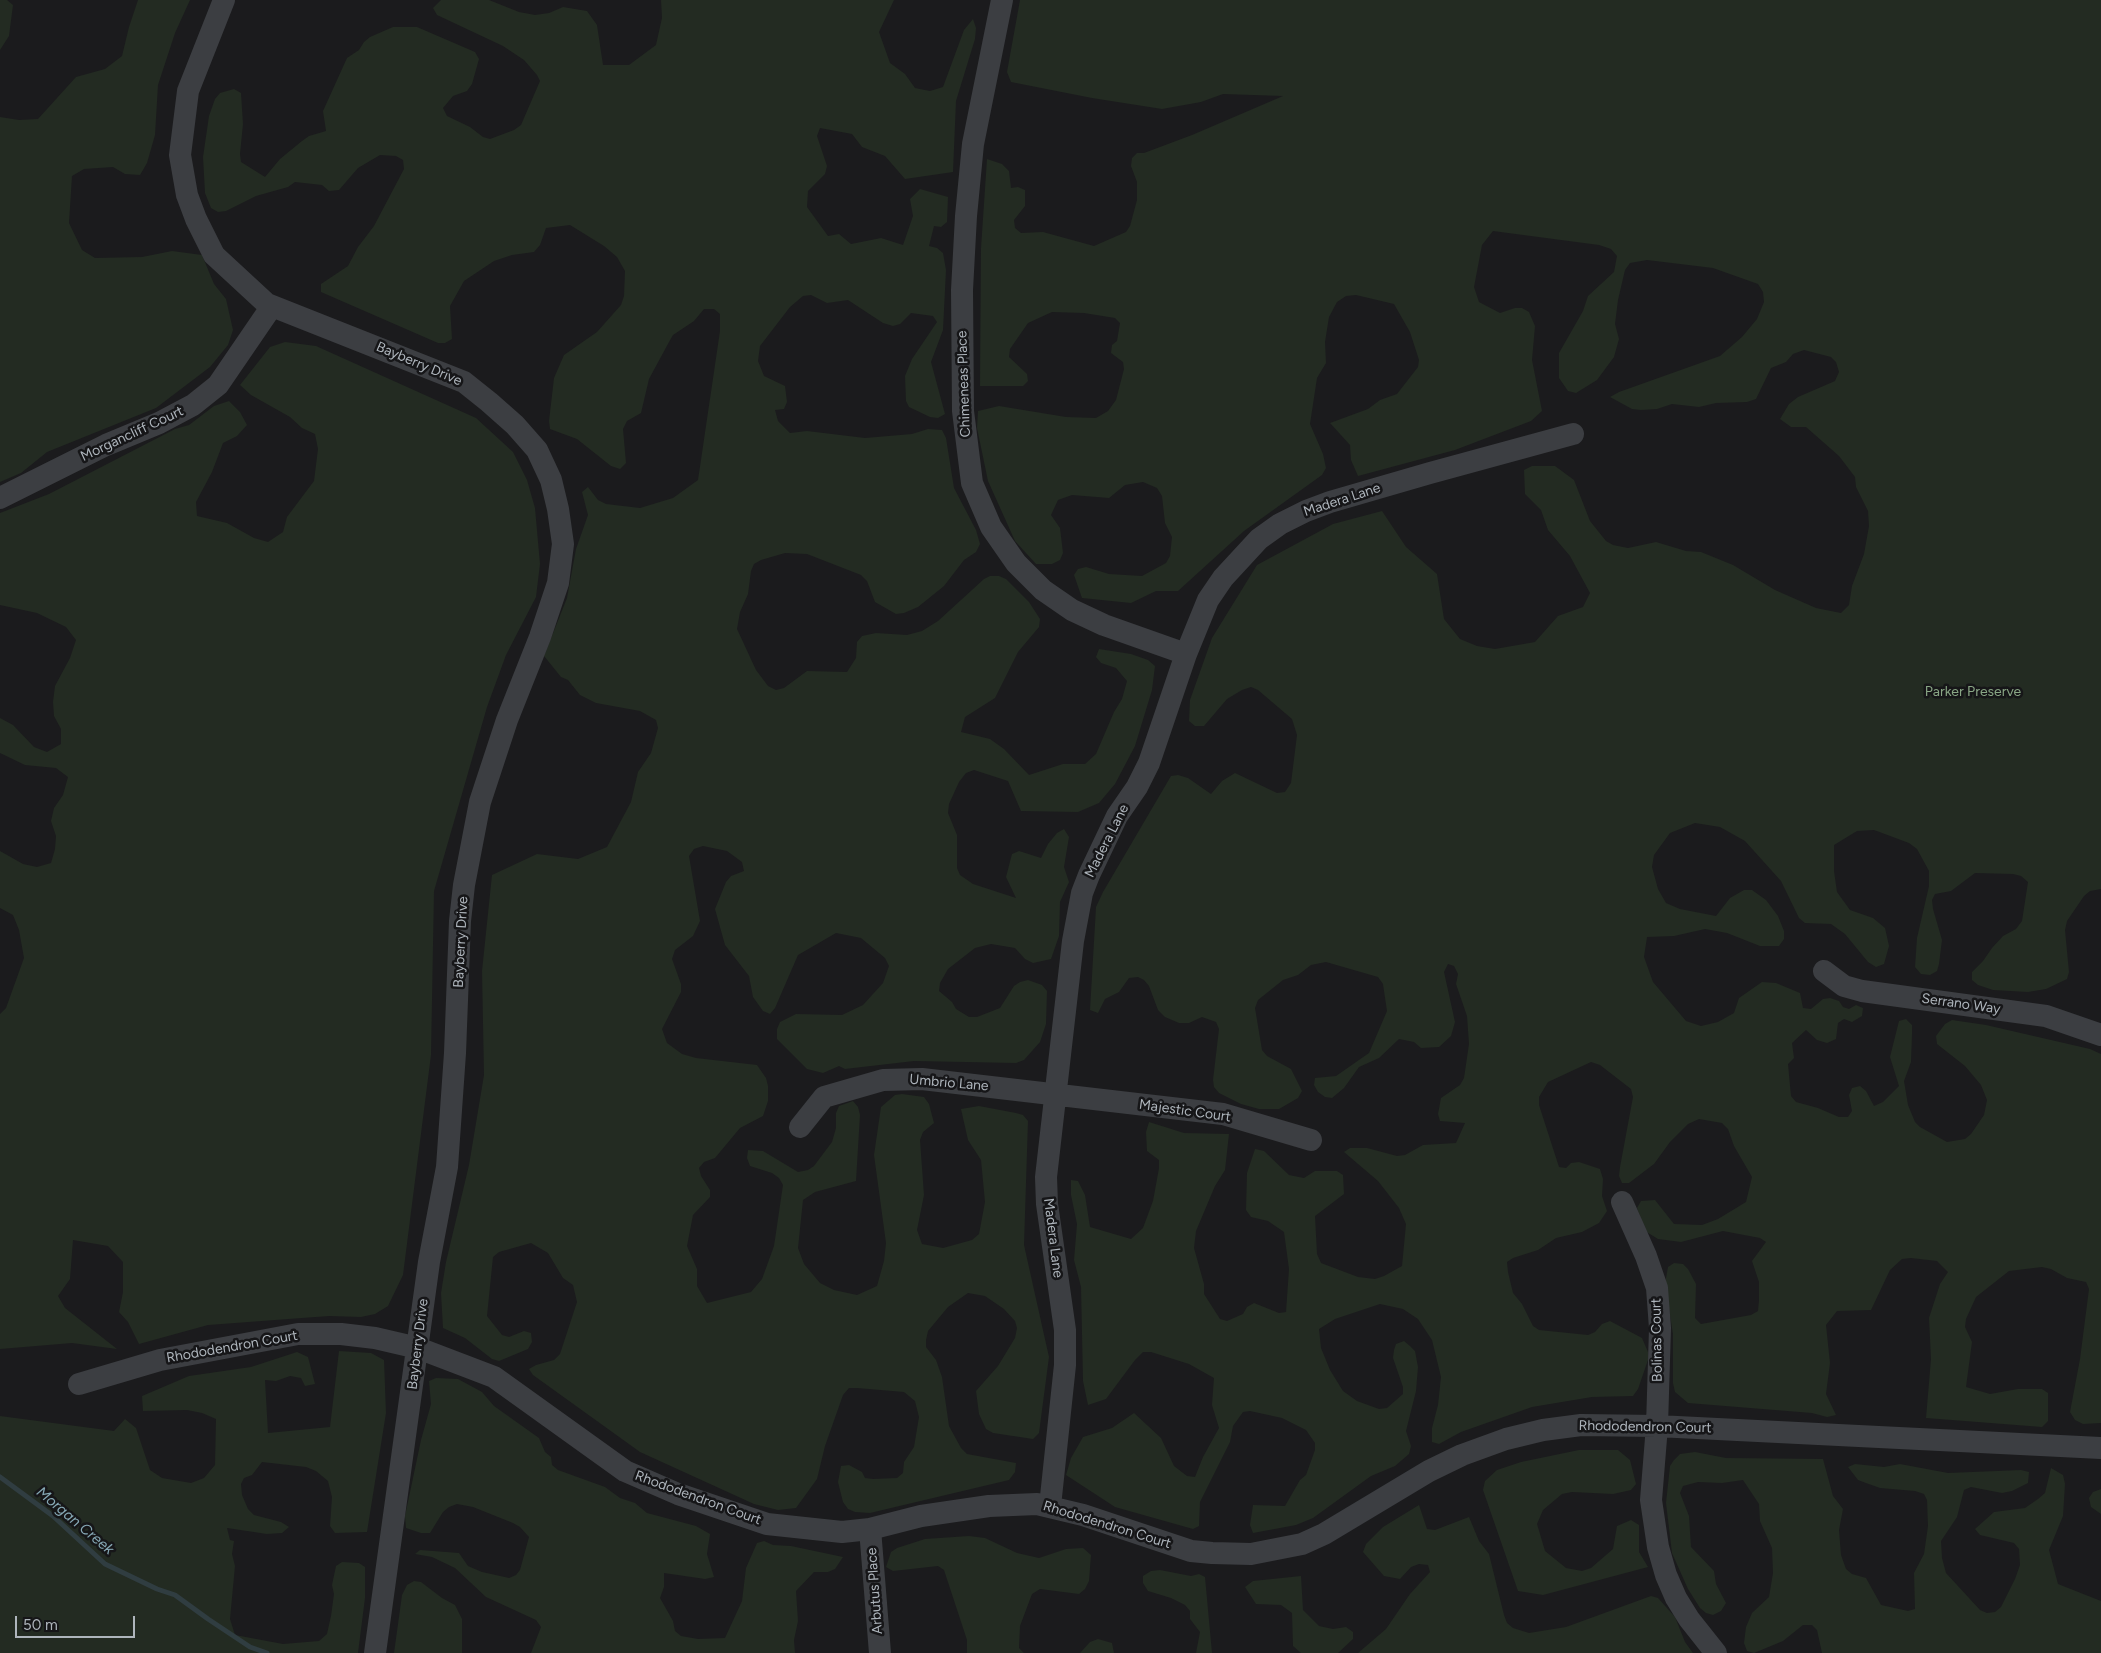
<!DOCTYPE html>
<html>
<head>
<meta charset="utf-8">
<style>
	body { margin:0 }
	#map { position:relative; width:2101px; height:1653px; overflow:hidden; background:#1b1b1d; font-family:Figtree,sans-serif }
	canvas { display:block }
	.scale { position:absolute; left:15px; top:1616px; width:120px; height:22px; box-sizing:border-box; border:2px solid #aeb5bc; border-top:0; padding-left:6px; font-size:15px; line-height:18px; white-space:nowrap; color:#aeb5bc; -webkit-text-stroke:4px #161618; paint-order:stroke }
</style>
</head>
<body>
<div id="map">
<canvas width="2101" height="1653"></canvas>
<div class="scale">50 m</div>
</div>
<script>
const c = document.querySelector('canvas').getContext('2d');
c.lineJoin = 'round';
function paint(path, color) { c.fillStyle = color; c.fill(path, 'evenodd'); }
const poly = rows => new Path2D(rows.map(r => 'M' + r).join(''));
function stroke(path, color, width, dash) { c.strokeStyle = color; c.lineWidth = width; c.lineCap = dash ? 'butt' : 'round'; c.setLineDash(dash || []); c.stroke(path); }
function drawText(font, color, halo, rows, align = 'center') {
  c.font = font + ' Figtree,sans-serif'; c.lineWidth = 5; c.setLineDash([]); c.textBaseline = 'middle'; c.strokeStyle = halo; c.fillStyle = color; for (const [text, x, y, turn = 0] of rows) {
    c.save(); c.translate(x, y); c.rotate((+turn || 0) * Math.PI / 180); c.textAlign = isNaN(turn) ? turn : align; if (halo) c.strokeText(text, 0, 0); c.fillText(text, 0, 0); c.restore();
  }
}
paint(poly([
	[0,0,7,0,13,5,9,36,0,50],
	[138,0,190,0,175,33,158,85,155,135,147,163,140,175,125,174,113,167,84,169,72,176,69,223,82,250,95,258,142,257,172,251,202,255,214,284,226,299,233,330,228,345,210,367,156,408,47,452,21,473,0,482,0,117,19,120,38,119,76,77,105,69,122,56,129,27],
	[441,0,489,0,519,12,535,15,549,13,563,7,587,11,597,25,603,65,629,65,656,45,662,18,661,0,894,0,879,32,890,63,905,74,915,88,930,91,943,87,964,30,973,19,976,28,975,39,956,101,953,172,905,179,885,156,862,147,852,134,820,128,817,136,827,166,825,174,808,191,807,207,828,236,839,234,851,244,881,238,903,245,913,216,910,199,920,189,948,197,947,222,941,227,934,226,929,246,937,248,943,253,946,270,943,330,931,362,945,414,938,418,930,417,909,407,906,401,905,376,912,359,937,322,933,316,911,313,900,324,893,326,883,323,848,300,827,303,811,295,803,296,790,307,760,346,758,361,764,376,785,386,787,402,784,409,775,410,778,421,790,433,807,431,865,438,912,434,928,429,942,430,946,438,954,488,976,530,980,544,976,552,964,560,944,586,918,607,904,613,896,614,875,602,867,581,861,575,807,554,785,553,761,560,754,564,751,571,748,594,740,612,737,629,756,670,768,686,776,690,784,688,807,671,847,672,856,658,857,642,862,636,876,633,907,635,922,631,938,621,984,579,990,576,999,576,1006,579,1029,602,1040,619,1039,627,1018,652,995,698,965,717,961,732,990,739,1004,749,1029,775,1063,764,1085,764,1096,754,1114,712,1122,699,1127,681,1116,668,1101,663,1096,657,1099,649,1131,654,1148,660,1155,666,1152,690,1135,746,1115,784,1099,803,1078,812,1021,811,1008,781,974,770,966,773,959,782,949,804,948,813,957,835,957,868,960,875,973,884,1016,898,1006,877,1012,854,1019,851,1041,858,1048,844,1057,833,1064,829,1069,837,1064,867,1069,882,1060,902,1059,936,1051,959,1033,963,1025,959,1015,948,991,944,975,948,948,969,940,983,939,991,952,1002,956,1009,969,1017,977,1017,1000,1008,1014,986,1020,982,1028,980,1042,985,1047,991,1046,1024,1040,1042,1024,1060,1016,1063,914,1061,845,1069,839,1066,823,1073,807,1069,777,1039,777,1029,780,1022,796,1014,842,1015,863,1005,883,983,889,966,885,958,861,938,836,933,798,955,775,1008,770,1014,763,1011,753,997,749,976,725,945,715,909,726,882,731,876,744,871,742,862,727,851,703,846,694,849,689,856,700,921,693,936,675,950,672,959,681,984,681,992,662,1029,667,1043,682,1054,696,1058,757,1065,766,1078,768,1086,768,1101,763,1116,740,1128,715,1158,704,1162,699,1168,701,1176,710,1190,710,1197,693,1215,687,1246,697,1269,697,1286,707,1303,751,1292,762,1279,774,1246,783,1185,779,1178,772,1173,750,1166,747,1158,748,1150,763,1151,798,1172,808,1170,814,1166,832,1142,836,1128,836,1113,839,1106,853,1101,858,1107,860,1115,856,1181,815,1192,803,1200,798,1248,804,1264,820,1283,834,1290,857,1295,877,1286,884,1261,886,1243,874,1155,881,1107,895,1095,902,1094,924,1097,929,1104,934,1123,923,1132,920,1140,924,1195,917,1230,922,1244,943,1248,972,1240,979,1234,985,1202,981,1160,968,1140,961,1109,979,1106,1016,1113,1023,1115,1028,1121,1024,1245,1049,1357,1039,1433,1033,1439,993,1433,986,1429,979,1414,976,1391,998,1366,1015,1338,1017,1328,1015,1321,1004,1309,985,1296,968,1293,948,1307,928,1331,926,1340,926,1347,936,1360,942,1377,949,1426,961,1448,967,1454,1016,1463,1015,1472,1009,1480,870,1513,855,1512,848,1509,843,1502,838,1482,841,1466,849,1465,862,1472,865,1478,873,1479,897,1478,903,1473,904,1462,914,1447,919,1417,915,1401,904,1392,857,1388,849,1388,843,1395,825,1446,817,1479,796,1508,778,1510,754,1504,640,1452,533,1375,529,1369,536,1365,554,1360,560,1354,577,1302,573,1285,563,1278,548,1253,531,1243,499,1252,493,1257,487,1316,502,1335,509,1337,524,1331,531,1333,532,1342,528,1349,499,1361,492,1359,465,1338,443,1328,441,1293,446,1262,469,1165,484,1075,482,971,492,875,537,854,578,859,607,847,631,802,638,772,651,753,658,728,656,720,640,711,596,703,580,695,568,680,561,677,544,656,567,598,576,549,588,515,582,492,588,487,598,500,606,504,640,508,673,498,698,480,720,331,720,314,714,309,704,309,694,321,673,335,669,342,649,379,641,413,627,421,623,429,626,463,620,469,611,466,577,439,550,429,549,421,554,378,564,355,597,332,621,305,624,296,625,271,617,257,604,246,570,225,546,228,540,245,534,252,512,255,494,261,464,281,450,306,452,339,445,343,438,343,321,292,321,284,348,266,358,247,374,226,404,169,403,160,396,156,380,155,358,168,339,190,329,191,322,185,295,182,288,187,256,196,226,211,218,212,211,208,205,193,203,157,209,116,215,99,220,93,234,89,241,93,243,124,240,154,241,162,265,177,280,159,302,141,309,136,326,131,323,111,347,58,359,50,364,42,370,37,393,27,417,27,475,52,479,59,472,84,467,91,453,96,443,108,447,116,470,127,483,137,490,139,514,130,521,125,540,81,537,75,524,60,503,46,437,15,433,8],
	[1020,0,2101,0,2101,889,2090,891,2084,896,2067,921,2065,930,2069,972,2067,979,2046,989,2028,992,1993,990,1978,985,1972,980,1972,972,1983,961,1992,948,2003,936,2016,929,2022,921,2028,882,2021,876,2013,874,1975,873,1951,891,1935,894,1932,900,1933,909,1942,940,1939,964,1937,971,1930,975,1921,974,1915,967,1917,938,1929,886,1929,871,1917,849,1909,843,1874,830,1857,831,1834,845,1834,871,1837,892,1850,910,1873,918,1885,928,1889,946,1884,964,1876,967,1868,962,1845,934,1831,924,1805,923,1799,918,1781,881,1745,841,1720,827,1695,823,1670,833,1654,855,1652,867,1658,889,1666,903,1680,909,1716,916,1730,898,1744,890,1752,890,1766,900,1778,916,1784,931,1784,939,1779,946,1760,946,1727,933,1705,929,1674,936,1647,937,1644,957,1653,982,1686,1021,1701,1026,1718,1022,1734,1013,1739,998,1762,982,1776,983,1800,993,1803,1008,1811,1009,1823,999,1830,998,1839,1001,1843,1007,1849,1009,1856,1005,1863,1008,1862,1016,1852,1022,1844,1019,1838,1023,1836,1039,1827,1043,1817,1040,1806,1030,1792,1043,1794,1058,1788,1064,1791,1096,1796,1102,1818,1108,1839,1117,1848,1117,1852,1111,1849,1095,1852,1088,1860,1086,1866,1091,1874,1106,1883,1102,1899,1086,1890,1057,1899,1021,1906,1019,1912,1025,1912,1034,1911,1062,1904,1081,1908,1105,1915,1122,1920,1127,1947,1142,1965,1139,1971,1134,1984,1115,1987,1100,1981,1085,1965,1066,1937,1044,1936,1036,1945,1024,1952,1020,1986,1025,2090,1049,2101,1054,2101,1423,2083,1424,2075,1420,2070,1412,2080,1359,2089,1289,2086,1282,2067,1278,2051,1269,2042,1267,2009,1271,1976,1297,1966,1319,1965,1327,1972,1342,1966,1387,1990,1394,2018,1389,2042,1389,2048,1393,2048,1421,2042,1427,1926,1418,1931,1359,1929,1318,1940,1284,1948,1272,1937,1261,1911,1258,1902,1259,1890,1270,1871,1310,1837,1311,1826,1325,1830,1363,1826,1394,1836,1415,1827,1417,1812,1413,1688,1403,1675,1392,1673,1383,1673,1334,1665,1284,1668,1267,1674,1263,1683,1264,1688,1269,1696,1284,1695,1318,1701,1324,1751,1315,1758,1311,1759,1300,1759,1282,1752,1261,1766,1242,1760,1238,1723,1231,1681,1242,1658,1239,1645,1231,1637,1208,1641,1201,1655,1200,1674,1224,1702,1225,1718,1219,1746,1202,1752,1177,1734,1146,1728,1129,1722,1123,1699,1119,1688,1124,1670,1142,1654,1164,1629,1183,1622,1183,1619,1176,1620,1167,1633,1097,1631,1089,1600,1065,1591,1062,1548,1082,1539,1097,1539,1105,1559,1167,1566,1168,1571,1163,1579,1162,1600,1169,1603,1179,1602,1196,1607,1211,1599,1223,1582,1232,1556,1238,1538,1250,1513,1258,1507,1262,1508,1272,1513,1293,1522,1304,1533,1326,1539,1330,1588,1335,1595,1332,1602,1324,1610,1321,1642,1338,1648,1352,1648,1360,1638,1389,1633,1396,1592,1397,1532,1407,1461,1432,1439,1444,1432,1442,1432,1428,1438,1405,1441,1377,1432,1340,1418,1319,1403,1309,1380,1304,1335,1319,1319,1329,1321,1348,1330,1370,1343,1391,1357,1401,1379,1409,1387,1408,1403,1394,1403,1387,1393,1358,1394,1350,1396,1344,1404,1341,1410,1346,1415,1351,1418,1367,1416,1391,1406,1431,1411,1446,1409,1454,1395,1466,1371,1476,1313,1518,1296,1525,1253,1533,1250,1525,1253,1505,1285,1506,1300,1480,1306,1475,1315,1450,1315,1443,1306,1430,1282,1418,1250,1411,1243,1412,1233,1426,1230,1442,1200,1502,1199,1526,1193,1529,1115,1507,1066,1475,1071,1458,1083,1437,1112,1428,1134,1413,1161,1438,1174,1466,1187,1476,1195,1477,1203,1457,1219,1428,1212,1405,1214,1378,1189,1364,1151,1352,1143,1352,1135,1360,1106,1399,1088,1405,1083,1381,1081,1287,1074,1260,1077,1224,1071,1195,1071,1180,1078,1181,1085,1195,1090,1227,1131,1239,1143,1228,1153,1201,1159,1168,1159,1160,1147,1151,1146,1132,1149,1122,1184,1133,1229,1134,1225,1170,1215,1186,1196,1231,1194,1248,1204,1284,1204,1294,1220,1319,1227,1321,1243,1314,1247,1307,1254,1303,1279,1313,1286,1312,1289,1269,1284,1232,1268,1221,1251,1217,1246,1210,1247,1173,1255,1149,1264,1151,1289,1175,1304,1178,1315,1171,1337,1171,1343,1175,1344,1194,1315,1216,1317,1254,1321,1263,1358,1277,1375,1279,1384,1276,1402,1266,1406,1224,1399,1208,1378,1181,1344,1152,1350,1148,1367,1148,1397,1156,1405,1155,1423,1145,1456,1143,1465,1123,1440,1121,1438,1114,1441,1098,1460,1085,1464,1078,1469,1044,1467,1016,1456,984,1458,974,1454,966,1448,964,1444,972,1455,1022,1451,1036,1439,1047,1421,1048,1414,1042,1399,1039,1379,1058,1359,1067,1344,1088,1332,1098,1325,1097,1318,1092,1314,1085,1315,1078,1336,1076,1369,1053,1387,1011,1383,984,1378,977,1326,962,1311,965,1298,975,1283,980,1258,1000,1255,1008,1262,1050,1267,1056,1291,1069,1302,1091,1298,1098,1279,1109,1259,1109,1241,1104,1219,1093,1214,1087,1213,1080,1219,1029,1216,1022,1202,1017,1189,1023,1179,1023,1165,1017,1158,1010,1149,986,1144,980,1138,977,1129,978,1119,992,1105,999,1098,1013,1090,1010,1096,907,1103,892,1171,776,1178,775,1188,778,1211,794,1222,781,1235,773,1277,793,1285,792,1291,783,1297,735,1292,719,1258,690,1251,687,1242,690,1227,699,1204,726,1195,726,1189,721,1190,700,1212,638,1257,565,1333,524,1382,511,1406,547,1437,574,1444,619,1460,639,1477,646,1495,649,1535,642,1558,616,1583,607,1590,593,1570,556,1548,530,1541,510,1525,494,1524,470,1532,466,1555,466,1574,480,1590,521,1606,541,1613,545,1628,548,1656,542,1686,551,1701,552,1733,565,1775,590,1816,608,1841,613,1849,605,1852,586,1864,554,1869,526,1868,511,1856,487,1855,477,1839,456,1806,427,1791,427,1780,419,1789,404,1798,397,1835,381,1839,372,1836,362,1831,357,1804,350,1793,354,1786,362,1771,368,1756,399,1747,402,1716,403,1699,407,1672,404,1657,409,1641,410,1632,409,1610,397,1619,392,1720,356,1742,337,1757,319,1764,302,1763,292,1758,284,1713,268,1647,260,1630,263,1625,270,1618,300,1615,324,1619,339,1614,357,1597,380,1576,393,1568,391,1559,378,1559,353,1583,311,1588,296,1614,272,1617,256,1611,249,1599,245,1493,231,1482,245,1474,287,1479,302,1500,313,1515,308,1522,308,1529,312,1535,326,1532,360,1542,411,1531,421,1455,450,1358,476,1351,460,1350,445,1330,423,1368,409,1380,400,1397,394,1418,367,1419,360,1410,332,1394,304,1356,295,1346,296,1337,302,1329,317,1325,342,1326,363,1317,378,1310,424,1323,454,1326,468,1322,475,1244,531,1178,591,1156,591,1131,603,1082,598,1074,575,1078,569,1086,567,1109,574,1142,576,1166,563,1170,556,1172,537,1165,523,1162,496,1157,488,1143,482,1125,485,1109,498,1072,495,1058,500,1051,515,1060,528,1063,553,1060,560,1052,564,1036,564,1015,541,988,481,977,428,978,411,999,406,1066,417,1096,418,1108,411,1116,400,1124,369,1123,362,1111,353,1112,345,1117,341,1120,323,1115,318,1084,313,1052,312,1028,323,1010,349,1009,357,1027,374,1028,381,1023,386,980,386,981,248,987,159,1002,164,1009,171,1011,188,1018,187,1025,190,1025,206,1014,220,1015,228,1021,233,1043,232,1094,246,1126,232,1130,226,1137,200,1137,182,1131,166,1132,158,1137,153,1144,153,1192,135,1283,96,1223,94,1201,102,1162,109,1092,98,1011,82,1007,72],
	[285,342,316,346,476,418,513,452,527,480,535,508,540,564,536,597,506,655,487,707,434,891,431,1055,403,1275,388,1306,375,1314,361,1317,329,1316,208,1325,139,1344,128,1322,119,1312,123,1292,123,1262,108,1246,73,1240,70,1279,58,1296,65,1308,117,1349,72,1343,0,1349,0,1014,6,1008,24,958,19,930,13,915,0,908,0,851,23,864,37,867,51,863,55,849,56,836,51,821,54,808,63,795,68,777,56,768,25,765,0,753,0,718,13,725,34,747,47,752,61,744,61,729,54,716,53,702,55,686,70,658,76,640,66,627,37,613,0,605,0,513,49,494,175,429,189,425,214,406,229,401,240,412,247,425,237,436,223,443,212,472,196,502,197,516,227,523,254,538,268,542,283,532,287,517,314,481,318,449,315,434,302,428,290,417,251,395,240,385,270,347],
	[339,1351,371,1353,384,1360,386,1413,367,1532,335,1533,330,1526,332,1497,328,1481,316,1471,306,1467,262,1462,252,1475,244,1478,241,1484,242,1495,248,1509,254,1515,281,1522,289,1527,282,1533,267,1534,227,1528,230,1540,234,1541,232,1554,235,1566,230,1619,235,1635,283,1644,319,1641,327,1634,331,1616,334,1594,332,1585,336,1566,342,1562,359,1563,365,1567,365,1598,358,1653,0,1653,0,1416,114,1431,125,1419,136,1428,150,1470,162,1478,191,1483,204,1478,215,1465,216,1419,202,1413,187,1410,143,1411,142,1396,189,1376,251,1367,297,1352,308,1357,315,1384,305,1386,301,1378,290,1376,276,1381,265,1380,268,1433,330,1427],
	[436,1378,458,1379,482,1392,494,1406,539,1438,545,1452,551,1457,552,1465,558,1470,605,1487,620,1498,635,1503,647,1513,696,1526,710,1534,707,1554,714,1577,705,1579,664,1573,664,1587,660,1598,673,1621,675,1631,681,1636,698,1639,725,1638,742,1601,746,1568,757,1543,764,1541,773,1545,791,1546,843,1557,835,1569,828,1572,814,1572,796,1591,798,1621,794,1640,795,1653,531,1653,541,1627,536,1620,486,1597,455,1568,432,1557,415,1554,420,1550,459,1553,468,1566,482,1572,509,1578,516,1575,520,1570,529,1537,520,1527,513,1523,473,1507,457,1504,449,1507,443,1512,430,1533,421,1533,406,1528,405,1516,421,1440,431,1404,429,1381],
	[1579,1450,1618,1450,1630,1460,1636,1484,1631,1490,1613,1494,1572,1492,1562,1494,1543,1510,1537,1524,1545,1551,1566,1568,1582,1571,1591,1568,1613,1549,1617,1526,1631,1520,1639,1525,1639,1552,1648,1567,1543,1595,1518,1591,1483,1490,1485,1481,1497,1470,1521,1462],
	[1695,1452,1726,1458,1823,1459,1833,1496,1843,1509,1839,1530,1841,1555,1846,1569,1852,1574,1866,1578,1881,1605,1908,1611,1915,1609,1914,1573,1924,1554,1928,1526,1927,1500,1924,1494,1915,1491,1880,1488,1866,1483,1858,1480,1848,1467,1855,1464,1884,1467,1900,1464,1948,1473,2021,1470,2029,1472,2028,1483,2012,1491,2002,1493,1971,1487,1964,1490,1957,1517,1941,1541,1942,1558,1946,1573,1980,1610,1987,1613,1995,1612,2001,1607,2015,1579,2020,1565,2019,1549,2014,1543,1980,1535,1975,1529,1994,1512,2025,1508,2038,1499,2045,1493,2051,1468,2063,1475,2065,1484,2063,1516,2049,1550,2058,1584,2101,1601,2101,1653,1822,1653,1817,1630,1812,1625,1803,1625,1783,1641,1754,1653,1747,1651,1744,1643,1746,1627,1752,1613,1769,1597,1773,1573,1772,1548,1760,1521,1759,1504,1743,1480,1722,1483,1698,1482,1683,1486,1680,1493,1689,1516,1691,1547,1714,1571,1716,1584,1726,1603,1721,1611,1713,1615,1706,1613,1700,1608,1688,1589,1672,1553,1666,1503,1670,1466,1674,1460,1680,1454],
	[2101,1489,2101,1514,2091,1507,2089,1498,2093,1492],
	[1419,1505,1427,1529,1435,1530,1469,1517,1479,1541,1489,1554,1504,1615,1507,1623,1513,1628,1529,1633,1566,1627,1651,1596,1658,1598,1675,1617,1685,1642,1693,1653,1358,1653,1386,1629,1410,1594,1430,1572,1428,1565,1419,1564,1411,1567,1400,1579,1384,1576,1363,1552,1366,1544,1383,1527],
	[969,1536,985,1538,1017,1553,1039,1558,1066,1549,1083,1548,1091,1555,1089,1581,1085,1589,1079,1594,1040,1589,1032,1594,1020,1626,1019,1648,1024,1653,967,1653,967,1640,944,1570,938,1566,893,1571,886,1567,891,1552,897,1548,925,1539],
	[1160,1570,1191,1576,1199,1574,1205,1577,1212,1653,1196,1653,1200,1632,1190,1619,1190,1611,1185,1605,1171,1598,1148,1591,1143,1583,1143,1576,1151,1571],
	[1301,1576,1303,1610,1319,1626,1333,1629,1346,1627,1353,1632,1353,1639,1338,1653,1301,1653,1293,1646,1292,1613,1281,1605,1256,1604,1245,1587,1253,1581],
	[414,1581,421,1582,442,1598,455,1605,462,1619,462,1653,394,1653,402,1595,407,1585],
	[1098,1639,1112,1643,1114,1653,1072,1653,1080,1653,1090,1642]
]), '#232b22');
stroke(poly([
	[0,1477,53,1516,105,1564,157,1589,175,1595,208,1619,250,1647,267,1653]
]), '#303d41', 5);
stroke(poly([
	[224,0,188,91,180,155,187,195,196,219,214,255,267,304,464,382,489,402,515,425,537,450,551,480,558,509,563,544,558,583,540,637,507,720,480,802,464,885,460,921,455,1053,447,1167,429,1262,375,1653],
	[1002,0,973,144,966,216,962,290,963,411,972,483,991,527,1016,563,1043,590,1072,610,1104,625,1186,654],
	[0,498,106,445,159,423,193,405,218,385,272,306],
	[1824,971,1844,986,1862,991,2046,1016,2101,1035],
	[800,1127,824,1097,883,1080,922,1079,1223,1114,1311,1140],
	[1622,1202,1646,1256,1657,1288,1660,1328,1657,1426,1651,1500,1658,1547,1666,1575,1676,1598,1689,1619,1716,1653],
	[79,1384,160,1360,298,1334,341,1334,375,1338,418,1348,494,1377,625,1471,678,1494,767,1524,842,1532,870,1529,921,1516,989,1506,1037,1504,1083,1515,1191,1551,1212,1553,1251,1554,1302,1544,1324,1534,1429,1471,1462,1455,1506,1439,1543,1430,1581,1425,1657,1426,2101,1448],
	[1050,1506,1065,1365,1065,1330,1047,1204,1046,1177,1073,941,1082,893,1089,875,1117,816,1137,787,1149,763,1186,654,1208,600,1223,578,1259,539,1280,524,1306,511,1330,502,1430,473,1573,434],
	[870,1529,880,1653]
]), '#3c3e42', 22);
drawText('14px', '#aeb5bc', '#161618', [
	["Bayberry Drive",419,364,23],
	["Chimeneas Place",964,384,-92],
	["Morgancliff Court",132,434,-25],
	["Madera Lane",1342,500,-18],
	["Madera Lane",1107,841,-63],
	["Bayberry Drive",461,942,-87],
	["Serrano Way",1961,1004,8],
	["Umbrio Lane",949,1083,5],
	["Majestic Court",1185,1111,8],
	["Madera Lane",1053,1238,83],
	["Bolinas Court",1657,1340,-91],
	["Bayberry Drive",418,1344,-83],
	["Rhododendron Court",232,1347,-10],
	["Rhododendron Court",1645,1427,1],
	["Rhododendron Court",698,1498,20],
	["Rhododendron Court",1107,1525,17],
	["Arbutus Place",875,1591,-94]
]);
drawText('14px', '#89a685', '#161618', [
	["Parker Preserve",1973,692]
]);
drawText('italic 15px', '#86a8b5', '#161618', [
	["Morgan Creek",75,1521,40]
]);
</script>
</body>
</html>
